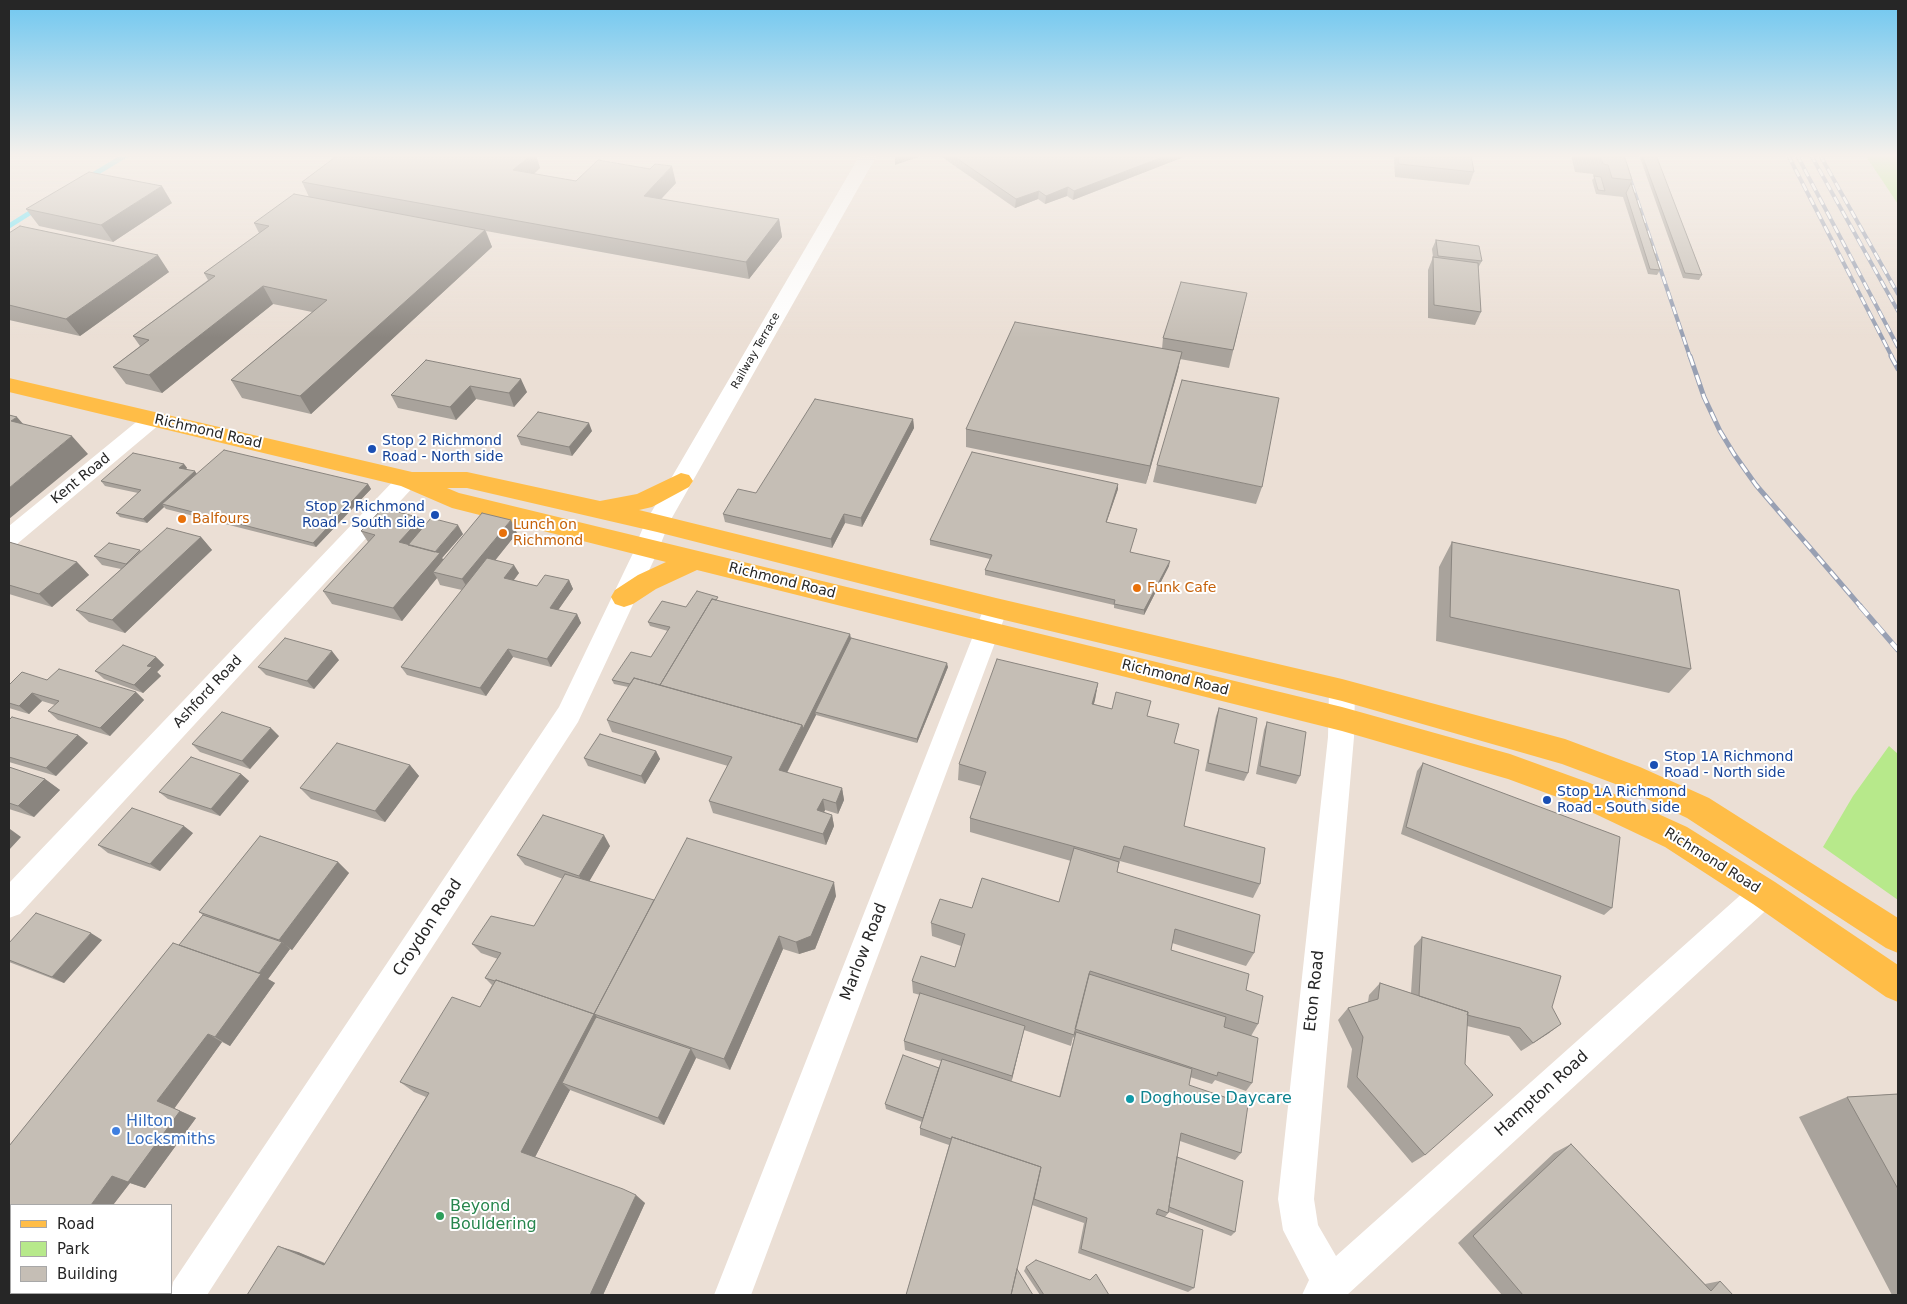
<!DOCTYPE html>
<html>
<head>
<meta charset="utf-8">
<style>
	body { margin:0 }
	#map { position:relative; width:1907px; height:1304px; overflow:hidden; background:#ebdfd5; font-family:"DejaVu Sans",sans-serif }
	canvas { display:block }
	.frame { position:absolute; inset:0; border:10px solid #262626; pointer-events:none }
	.legend { position:absolute; left:10px; top:1204px; width:162px; height:90px; box-sizing:border-box; background:#fff; border:1px solid #a8a8a8; margin:0; padding:6px 9px; list-style:none; font-size:15px; color:#262626 }
	.legend li { display:flex; align-items:center; gap:10px; height:25px }
	.legend b { width:25px; border:1px solid #a8a8a8 }
</style>
</head>
<body>
<div id="map">
<canvas width="1907" height="1304"></canvas>
<div class="frame"></div>
<ul class="legend">
<li><b style="height:6px;background:#ffbd47"></b>Road</li>
<li><b style="height:14px;background:#b7e98b"></b>Park</li>
<li><b style="height:14px;background:#c5beb5"></b>Building</li>
</ul>
</div>
<script>
const c = document.querySelector('canvas').getContext('2d');
c.lineJoin = 'round';
function paint(path, color) { c.fillStyle = color; c.fill(path, 'evenodd'); }
const poly = rows => new Path2D(rows.map(r => 'M' + r).join(''));
function stroke(path, color, width, dash) { c.strokeStyle = color; c.lineWidth = width; c.lineCap = dash ? 'butt' : 'round'; c.setLineDash(dash || []); c.stroke(path); }
function drawText(font, color, halo, rows, align = 'center') {
  c.font = font + ' "DejaVu Sans",sans-serif'; c.lineWidth = 4; c.setLineDash([]); c.textBaseline = 'middle'; c.strokeStyle = halo; c.fillStyle = color; for (const [text, x, y, turn = 0] of rows) {
    c.save(); c.translate(x, y); c.rotate((+turn || 0) * Math.PI / 180); c.textAlign = isNaN(turn) ? turn : align; if (halo) c.strokeText(text, 0, 0); c.fillText(text, 0, 0); c.restore();
  }
}
paint(poly([
	[1865,155,1898,155,1898,204],
	[1889,746,1898,754,1898,900,1823,847,1853,796]
]), '#b7e98b');
stroke(poly([
	[88,178,126,155],
	[9,226,36,209]
]), '#5be4fb', 5);
paint(poly([
	[153,412,160,414,163,419,160,424,17,544,9,546,9,526,146,414,153,412],
	[408,472,416,474,419,479,416,484,20,914,9,918,9,883,400,474,408,472],
	[647,541,655,543,659,549,578,722,207,1295,168,1295,168,1293,171,1293,173,1282,559,707,635,549,639,543,647,541],
	[996,599,1005,601,1008,608,751,1295,714,1295,984,608,987,601,996,599],
	[1342,680,1351,683,1355,690,1354,737,1314,1199,1318,1225,1336,1256,1754,883,1764,879,1774,883,1779,893,1774,903,1347,1295,1302,1295,1309,1280,1283,1230,1278,1199,1328,737,1329,690,1333,683,1342,680]
]), '#fff');
paint(poly([
	[860,155,877,155,669,523,656,556,647,558,638,556,634,549,645,523,860,155]
]), '#fff');
paint(poly([
	[9,378,412,472,467,472,600,501,637,494,681,473,689,475,693,481,689,487,652,507,639,510,996,598,1342,679,1565,739,1640,767,1709,798,1898,918,1898,953,1886,948,1687,818,1618,785,1562,764,1342,701,996,618,657,532,467,488,447,488,459,493,1342,707,1510,754,1590,783,1687,827,1775,882,1898,965,1898,1002,1886,997,1753,904,1665,847,1568,801,1508,779,1342,731,697,570,656,589,633,604,624,607,615,604,611,597,615,590,638,575,666,562,452,508,401,486,9,392,9,378]
]), '#ffbd47');
const railFar2 = poly([
	[1622,155,1690,357],
	[1788,155,1892,357],
	[1797,155,1898,347],
	[1811,155,1898,311],
	[1820,155,1898,294]
]);
const railFar1 = poly([
	[1690,356,1704,397,1720,431,1734,454,1756,485,1861,607],
	[1891,356,1898,369]
]);
const rail = poly([
	[1860,606,1898,650]
]);
stroke(railFar2, '#98a0b3', 4);
stroke(railFar1, '#98a0b3', 5);
stroke(rail, '#98a0b3', 5.5);
stroke(railFar2, '#fff', 2.5, [8]);
stroke(railFar1, '#fff', 3, [10]);
stroke(rail, '#fff', 4, [12]);
paint(poly([
	[338,155,536,155,540,168,534,174,576,181,676,183,661,199,779,219,782,237,749,279,486,231,492,247,311,414,242,398,231,380,312,312,273,304,162,393,126,384,113,367,140,346,133,336,208,280,204,273,259,233,254,223,309,197,302,182],
	[939,155,1189,155,1073,200,1067,196,1045,204,1038,199,1015,208],
	[1395,155,1471,155,1474,172,1469,185,1395,177,1394,160],
	[1571,155,1624,155,1632,180,1631,183,1660,270,1657,275,1648,274,1623,197,1596,194,1592,180,1594,178,1593,174,1575,172],
	[1639,155,1656,155,1702,275,1699,280,1683,278],
	[172,203,113,242,39,226,26,209],
	[9,233,169,272,80,336,9,320],
	[1436,240,1482,261,1478,268,1481,312,1475,325,1428,318,1428,270,1433,257,1432,249],
	[1247,293,1229,368,1180,359,1178,370,1146,484,966,447,966,429,1162,349,1163,338],
	[426,360,527,392,514,407,476,399,456,420,398,408,391,395],
	[913,419,914,428,862,527,845,523,832,548,725,522,723,514],
	[592,431,572,456,521,445,517,436],
	[184,464,187,468,186,469,197,474,368,484,371,489,316,547,166,509,164,507,147,523,120,517,116,513,138,493,105,486,101,481],
	[1157,465,1262,487,1256,504,1153,482],
	[1118,489,1106,523,1137,529,1130,552,1169,566,1144,615,1114,608,1114,605,985,575,985,570,990,559,930,545,930,540],
	[421,518,425,525,463,534,442,558,443,559,517,533,495,560,519,573,514,580,537,586,569,580,573,589,558,610,577,614,581,623,551,667,513,657,486,696,407,675,401,667,462,590,440,585,437,578,402,621,332,604,323,591,368,542,361,531],
	[201,537,212,550,125,633,89,622,76,610,121,569,102,565,94,556,140,550,141,551],
	[9,542,77,562,89,575,52,607,9,594],
	[1452,542,1691,669,1669,693,1436,641,1439,567],
	[719,601,850,634,851,638,948,667,917,743,816,715,787,773,842,788,844,800,838,814,825,810,824,812,832,815,834,826,826,845,713,813,709,801,728,766,612,732,607,720,628,687,614,684,612,680,651,657,668,631,650,626,648,622,686,607],
	[156,657,164,665,157,672,161,676,143,693,104,679,95,671],
	[339,660,314,689,266,675,258,667],
	[47,680,136,692,144,700,110,736,58,720,48,711,55,705,42,701,29,714,9,708,9,685],
	[1098,683,1094,704,1112,709,1147,716,1174,743,1184,826,1260,884,1253,898,1120,861,1117,872,1254,953,1246,966,1172,943,1171,950,1246,990,1258,1024,1251,1036,1252,1083,1246,1091,1215,1080,1212,1084,1190,1077,1189,1085,1241,1153,1235,1160,1180,1141,1177,1157,1235,1232,1231,1236,1169,1212,1165,1217,1194,1288,1188,1292,1078,1253,1084,1223,1032,1205,906,1295,949,1145,920,1135,920,1128,922,1122,886,1109,885,1104,939,1068,941,1061,905,1050,904,1041,920,995,913,993,912,981,955,967,961,946,932,936,931,923,972,908,1059,902,1071,861,970,832,970,818,981,786,958,780,959,764],
	[1024,1030,1071,1046,1073,1037,1074,1038,1059,1097,1011,1082],
	[1219,708,1248,773,1244,781,1205,771,1216,716],
	[9,720,78,735,88,743,56,776,9,762],
	[1267,722,1300,776,1296,784,1256,774,1264,730],
	[279,736,250,769,200,752,192,744],
	[656,751,660,759,645,784,588,766,584,758],
	[1423,763,1612,908,1604,915,1401,834,1417,771],
	[410,765,419,776,385,822,311,799,300,788],
	[9,767,45,779,60,790,34,817,9,809],
	[241,774,249,781,220,816,168,799,159,792],
	[193,833,160,871,108,853,98,845],
	[260,836,338,862,349,873,292,950,290,949,268,979,275,983,230,1046,222,1042,174,1108,196,1118,145,1188,130,1183,113,1205,11,1205,11,1293,88,1293,87,1295,9,1295,9,1146,173,943,179,945,203,915,199,912],
	[610,846,589,881,654,900,836,896,815,949,799,954,783,949,730,1070,696,1058,664,1125,570,1090,535,1157,645,1203,603,1295,247,1295,298,1252,325,1263,426,1097,414,1092,400,1082,480,1007,492,985,485,978,498,959,481,953,472,944,534,926,563,879,525,865,517,855],
	[1422,937,1552,1007,1549,1033,1521,1051,1509,1036,1467,1026,1425,1155,1412,1163,1347,1087,1352,1049,1338,1020,1348,1008,1368,1002,1369,995,1380,983,1411,993,1414,946],
	[102,940,64,983,9,962,9,943],
	[1898,1094,1898,1295,1892,1295,1799,1117,1847,1097],
	[1571,1144,1705,1284,1720,1281,1733,1295,1502,1295,1458,1243,1554,1153],
	[1026,1267,1109,1295,1040,1295,1024,1271]
]), '#a9a39c');
paint(poly([
	[531,155,536,155,540,168,519,187,513,170],
	[895,155,924,155,895,165],
	[1168,155,1189,155,1073,200,1074,191],
	[672,166,676,183,648,213,644,196],
	[162,186,172,203,113,242,101,225],
	[1068,187,1067,196,1045,204,1046,196],
	[1039,191,1038,199,1015,208,1016,199],
	[779,219,782,237,749,279,746,262],
	[485,230,492,247,311,414,300,396],
	[158,255,169,272,80,336,66,319],
	[263,286,273,304,162,393,149,375],
	[1182,352,1178,370,1146,484,1150,466],
	[521,379,527,392,514,407,509,393],
	[470,386,476,399,456,420,450,407],
	[17,417,32,434,11,421],
	[913,419,914,428,862,527,861,518],
	[589,423,592,431,572,456,569,447],
	[72,436,88,454,9,519,9,488],
	[184,464,187,468,183,472,179,468],
	[195,471,198,476,162,504,164,507,147,523,143,519],
	[368,484,371,489,316,547,313,543],
	[1118,484,1118,489,1105,527,1106,522],
	[844,514,845,523,832,548,831,539],
	[421,518,428,531,412,549,399,542],
	[511,520,517,533,470,592,462,579],
	[458,525,463,534,442,558,447,566,433,572,437,578,402,621,393,608,433,555],
	[201,537,212,550,125,633,112,620],
	[1170,561,1169,566,1144,615,1144,610],
	[77,562,89,575,52,607,39,594],
	[514,565,519,573,509,586,504,578],
	[569,580,573,589,554,616,550,608],
	[577,614,581,623,551,667,547,659],
	[850,634,851,642,815,712,816,715,782,782,779,770],
	[508,649,513,657,486,696,480,688],
	[332,651,339,660,314,689,307,681],
	[156,657,164,665,157,672,161,676,143,693,134,685,147,666],
	[947,663,948,667,917,743,917,739],
	[1098,683,1095,700,1089,720,1092,704],
	[136,692,144,700,110,736,100,728],
	[32,693,42,701,29,714,19,706],
	[271,728,279,736,250,769,242,761],
	[78,735,88,743,56,776,46,768],
	[656,751,660,759,645,784,641,776],
	[410,765,419,776,385,822,375,811],
	[241,774,249,781,220,816,211,809],
	[45,779,60,790,34,817,18,806],
	[842,788,844,800,838,814,836,803],
	[823,799,825,810,820,822,817,810],
	[832,815,834,826,826,845,823,834],
	[184,826,193,833,160,871,150,864],
	[10,829,21,837,9,850,9,831],
	[604,835,610,846,586,887,579,876],
	[338,862,349,873,292,950,279,940],
	[834,882,836,896,815,949,799,954,796,942],
	[91,933,102,940,64,983,52,977],
	[779,936,783,949,730,1070,724,1059],
	[282,942,290,949,268,979,275,983,230,1046,215,1037,258,975],
	[594,1014,603,1025,562,1083,570,1090,533,1161,521,1152],
	[1561,1024,1549,1033,1521,1051,1533,1043],
	[1025,1026,1023,1034,1011,1084,1012,1076],
	[208,1034,222,1042,174,1109,157,1101],
	[691,1049,696,1058,664,1125,658,1118],
	[180,1111,196,1118,145,1188,130,1183,113,1205,91,1205,112,1176],
	[636,1195,645,1203,603,1295,590,1295],
	[278,1246,298,1252,342,1271,324,1265],
	[66,1293,88,1293,87,1295,64,1295]
]), '#8a857f');
const building = poly([
	[338,155,531,155,513,170,576,181,598,160,650,169,655,164,672,166,644,196,779,219,746,262,302,182,338,155],
	[952,155,1168,155,1074,191,1068,187,1046,196,1039,191,1016,199,952,155],
	[1398,155,1471,155,1474,172,1399,164,1398,155],
	[1583,155,1624,155,1632,180,1612,178,1608,165,1603,164,1601,158,1583,155],
	[1642,155,1656,155,1702,275,1685,273,1642,155],
	[89,172,162,186,101,225,26,209,89,172],
	[1594,176,1601,177,1605,191,1598,190,1594,176],
	[1631,183,1660,270,1650,269,1626,193,1631,183],
	[294,194,485,230,300,396,231,380,327,300,263,286,149,375,113,367,149,340,133,336,215,276,204,273,269,226,254,223,294,194],
	[20,226,158,255,66,319,9,305,9,233,20,226],
	[1436,240,1479,246,1482,261,1438,256,1436,240],
	[1433,257,1478,263,1481,312,1434,305,1433,257],
	[1181,282,1247,293,1233,350,1163,338,1181,282],
	[1015,322,1182,352,1150,466,966,429,1015,322],
	[426,360,521,379,509,393,470,386,450,407,391,395,426,360],
	[1182,380,1279,398,1262,487,1157,465,1182,380],
	[815,399,913,419,861,518,844,514,831,539,723,514,738,489,756,493,815,399],
	[538,412,589,423,569,447,517,436,538,412],
	[9,415,17,417,11,421,72,436,9,488,9,415],
	[224,450,368,484,313,543,162,504,224,450],
	[972,452,1118,484,1106,522,1137,529,1130,552,1170,561,1144,610,1114,604,1115,600,985,570,992,555,930,540,972,452],
	[133,453,184,464,179,468,195,471,143,519,116,513,141,490,101,481,133,453],
	[383,508,421,518,399,542,440,553,393,608,323,591,375,535,361,531,383,508],
	[482,513,511,520,462,579,433,572,482,513],
	[431,518,458,525,435,552,408,545,431,518],
	[167,528,201,537,112,620,76,610,167,528],
	[9,542,77,562,39,594,9,585,9,542],
	[1452,542,1679,590,1691,669,1450,617,1452,542],
	[109,543,140,550,126,564,94,556,109,543],
	[487,558,514,565,504,578,537,586,545,575,569,580,550,608,577,614,547,659,508,649,480,688,401,667,487,558],
	[697,591,718,597,716,600,712,599,660,685,634,678,630,684,612,680,631,652,651,657,670,627,648,622,662,601,686,607,697,591],
	[712,599,850,634,803,729,802,725,660,685,712,599],
	[285,638,332,651,307,681,258,667,285,638],
	[851,638,947,663,917,739,815,712,851,638],
	[123,645,156,657,147,666,152,667,134,685,95,671,123,645],
	[997,659,1098,683,1092,704,1112,709,1116,692,1151,701,1147,716,1179,724,1174,743,1199,750,1184,826,1265,848,1260,884,1124,846,1120,859,970,818,986,772,959,764,997,659],
	[59,669,136,692,100,728,48,711,59,701,32,693,19,706,9,703,9,685,22,672,47,680,59,669],
	[634,678,802,725,779,770,842,788,836,803,823,799,817,810,832,815,823,834,709,801,732,757,607,720,634,678],
	[1219,708,1257,718,1248,773,1208,763,1219,708],
	[222,712,271,728,242,761,192,744,222,712],
	[12,717,78,735,46,768,9,757,9,720,12,717],
	[1267,722,1306,732,1300,776,1260,766,1267,722],
	[600,734,656,751,641,776,584,758,600,734],
	[337,743,410,765,375,811,300,788,337,743],
	[191,757,241,774,211,809,159,792,191,757],
	[1423,763,1620,837,1612,908,1406,827,1423,763],
	[9,767,45,779,18,806,9,803,9,767],
	[132,808,184,826,150,864,98,845,132,808],
	[543,815,604,835,579,876,517,855,543,815],
	[260,836,338,862,279,940,199,912,260,836],
	[687,838,834,882,811,936,796,942,779,936,724,1059,594,1014,687,838],
	[1074,848,1119,862,1117,872,1260,915,1254,953,1175,929,1171,950,1249,974,1246,990,1263,996,1258,1024,1090,971,1074,1035,912,981,921,956,955,967,965,934,931,923,940,899,972,908,982,878,1059,902,1074,848],
	[565,874,654,900,594,1014,596,1017,594,1014,496,980,495,981,485,978,501,953,472,944,491,916,534,926,565,874],
	[36,913,91,933,52,977,9,960,9,943,36,913],
	[203,915,282,942,259,973,179,945,203,915],
	[1422,937,1561,976,1552,1007,1561,1024,1533,1043,1520,1028,1467,1015,1468,1012,1419,996,1422,937],
	[173,943,261,974,215,1037,208,1034,157,1101,180,1111,128,1182,112,1176,91,1205,11,1205,11,1293,66,1293,64,1295,9,1295,9,1146,173,943],
	[1089,974,1226,1017,1224,1027,1258,1038,1252,1083,1218,1072,1217,1076,1075,1029,1089,974],
	[496,980,594,1014,521,1152,623,1189,636,1195,590,1295,247,1295,278,1246,324,1265,429,1093,400,1082,452,997,480,1007,496,980],
	[1380,983,1468,1012,1465,1064,1493,1095,1425,1155,1357,1077,1363,1037,1348,1008,1378,999,1380,983],
	[920,993,1025,1026,1012,1076,904,1041,920,993],
	[596,1017,691,1049,658,1118,562,1083,596,1017],
	[1076,1032,1192,1069,1189,1085,1248,1105,1241,1153,1181,1133,1168,1213,1158,1209,1156,1214,1203,1230,1194,1288,1081,1249,1087,1218,1034,1199,1041,1167,952,1137,951,1139,920,1128,942,1059,1060,1097,1076,1032],
	[903,1055,939,1068,923,1118,885,1104,903,1055],
	[1898,1094,1898,1189,1847,1097,1898,1094],
	[952,1137,1041,1167,1011,1295,906,1295,952,1137],
	[1571,1144,1711,1291,1720,1281,1733,1295,1523,1295,1473,1236,1571,1144],
	[1177,1157,1243,1181,1235,1232,1169,1207,1177,1157],
	[1036,1260,1090,1280,1096,1274,1109,1295,1044,1295,1026,1267,1036,1260],
	[1017,1269,1033,1295,1011,1295,1017,1269]
]);
paint(building, '#c5beb5');
stroke(building, '#8a857f', 1);
const sky = c.createLinearGradient(0, 0, 0, 338);
sky.addColorStop(0, '#6fc7f0');
sky.addColorStop(0.46, '#f6f1ec');
sky.addColorStop(1, '#f6f1ec00');
c.fillStyle = sky;
c.fillRect(0, 0, 1907, 338);
for (const [x, y, r, color] of [
	[372,449,5,"#1a4fb4"],
	[435,515,5,"#1a4fb4"],
	[182,519,5,"#e8710a"],
	[503,533,5,"#e8710a"],
	[1137,588,5,"#e8710a"],
	[1654,765,5,"#1a4fb4"],
	[1547,800,5,"#1a4fb4"],
	[1130,1099,5,"#0f9aa8"],
	[116,1131,5,"#3f7fe0"],
	[440,1216,5,"#2e9e5b"]
]) { const dot = new Path2D(); dot.arc(x, y, r, 0, 2 * Math.PI); c.fillStyle = color; c.fill(dot); stroke(dot, '#fff', 2); }
drawText('11px', '#262626', '#fff', [
	["Railway Terrace",756,351,-60]
]);
drawText('14px', '#262626', '#fff', [
	["Richmond Road",208,432,13],
	["Kent Road",81,479,-39],
	["Richmond Road",782,581,14],
	["Richmond Road",1175,678,14],
	["Ashford Road",208,692,-47],
	["Richmond Road",1712,861,32]
]);
drawText('14px', '#164399', '#fff', [
	["Stop 2 Richmond",382,441],
	["Road - North side",382,457],
	["Stop 2 Richmond",425,507,"right"],
	["Road - South side",425,523,"right"],
	["Stop 1A Richmond",1664,757],
	["Road - North side",1664,773],
	["Stop 1A Richmond",1557,792],
	["Road - South side",1557,808]
], 'left');
drawText('14px', '#c56008', '#fff', [
	["Balfours",192,519],
	["Lunch on",513,525],
	["Richmond",513,541],
	["Funk Cafe",1147,588]
], 'left');
drawText('16px', '#262626', '#fff', [
	["Croydon Road",428,928,-57],
	["Marlow Road",864,952,-69],
	["Eton Road",1315,991,-84],
	["Hampton Road",1542,1094,-42]
]);
drawText('16px', '#0d838f', '#fff', [
	["Doghouse Daycare",1140,1099]
], 'left');
drawText('16px', '#366cbe', '#fff', [
	["Hilton",126,1122],
	["Locksmiths",126,1140]
], 'left');
drawText('16px', '#27864d', '#fff', [
	["Beyond",450,1207],
	["Bouldering",450,1225]
], 'left');
</script>
</body>
</html>
